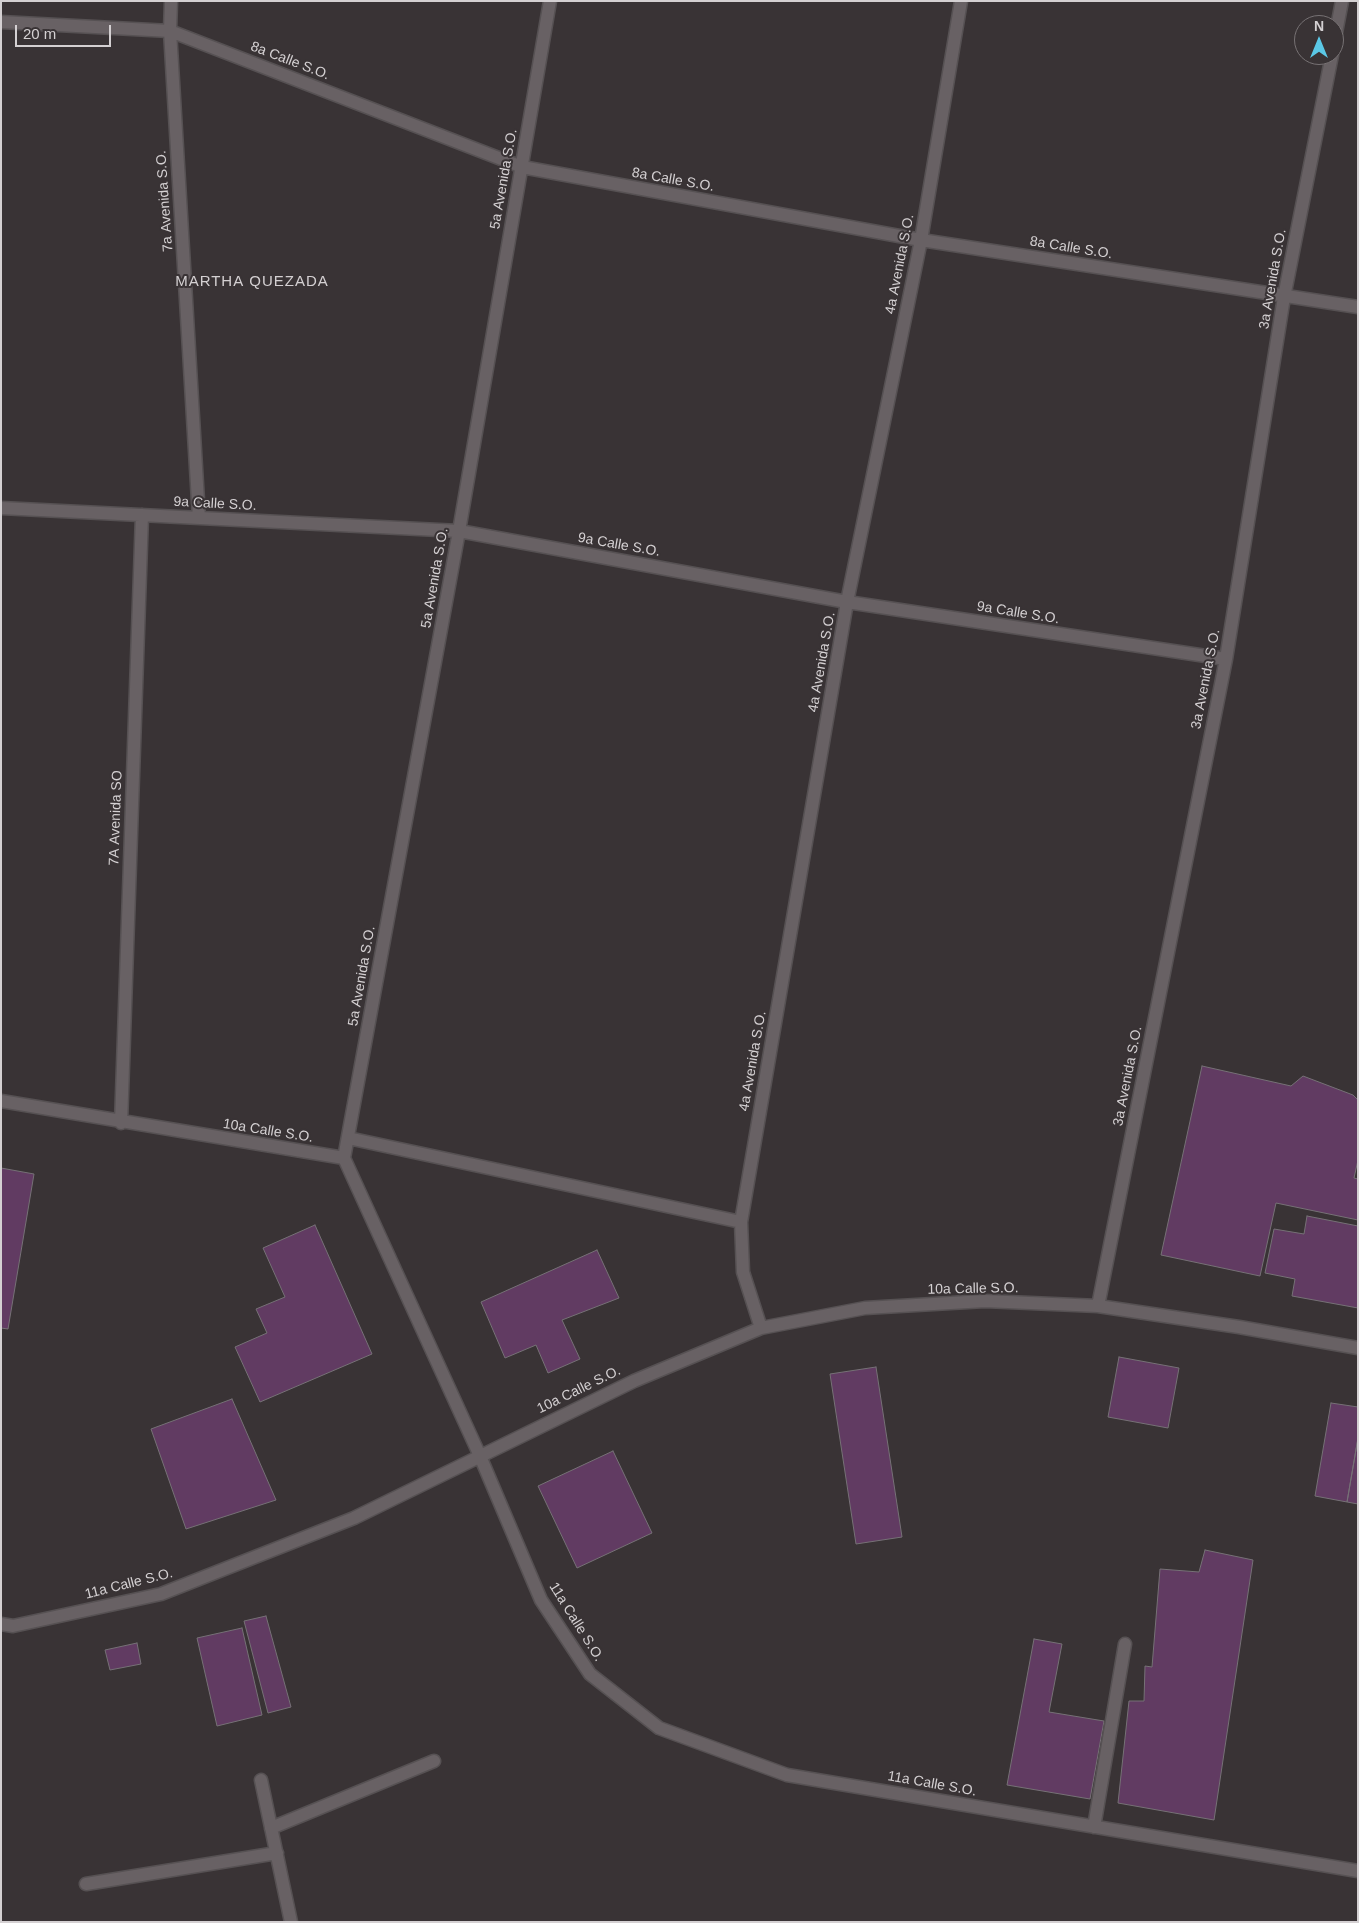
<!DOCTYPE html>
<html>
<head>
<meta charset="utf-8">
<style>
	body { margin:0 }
	#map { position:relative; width:1359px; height:1923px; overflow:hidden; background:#393335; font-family:Helvetica,sans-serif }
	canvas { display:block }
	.frame { position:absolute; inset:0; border:2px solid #d4d0d2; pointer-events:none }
	.north { position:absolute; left:1294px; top:15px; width:50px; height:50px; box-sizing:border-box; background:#393335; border:1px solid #777274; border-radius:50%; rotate:0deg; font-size:14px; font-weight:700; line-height:20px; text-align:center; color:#d4d0d2 }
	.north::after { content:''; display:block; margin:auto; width:18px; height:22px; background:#5bc8e6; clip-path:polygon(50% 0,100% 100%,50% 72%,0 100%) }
	.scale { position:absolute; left:15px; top:25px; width:96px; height:22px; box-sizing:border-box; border:2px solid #d4d0d2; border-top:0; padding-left:6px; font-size:15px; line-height:18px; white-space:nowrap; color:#d4d0d2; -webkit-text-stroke:4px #393335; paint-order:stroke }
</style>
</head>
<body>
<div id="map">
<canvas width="1359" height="1923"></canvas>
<div class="frame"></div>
<div class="north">N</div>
<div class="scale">20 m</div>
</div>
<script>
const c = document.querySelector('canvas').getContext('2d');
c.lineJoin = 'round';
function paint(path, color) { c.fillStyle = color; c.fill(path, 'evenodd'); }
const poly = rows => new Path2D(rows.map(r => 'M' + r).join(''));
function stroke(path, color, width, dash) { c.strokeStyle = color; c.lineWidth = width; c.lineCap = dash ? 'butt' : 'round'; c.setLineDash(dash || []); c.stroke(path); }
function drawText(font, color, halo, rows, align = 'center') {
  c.font = font + ' Helvetica,sans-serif'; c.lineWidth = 4; c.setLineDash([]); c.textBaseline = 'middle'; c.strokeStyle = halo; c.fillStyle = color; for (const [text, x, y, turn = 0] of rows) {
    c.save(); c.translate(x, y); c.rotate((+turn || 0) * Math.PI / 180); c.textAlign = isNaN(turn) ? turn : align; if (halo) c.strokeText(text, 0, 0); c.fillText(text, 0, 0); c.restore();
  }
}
const building = poly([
	[1202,1066,1291,1086,1303,1076,1353,1095,1358,1100,1358,1160,1354,1178,1358,1179,1358,1220,1276,1203,1260,1276,1161,1255,1202,1066],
	[1,1168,34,1174,8,1329,1,1328,1,1168],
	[1307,1216,1358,1226,1358,1308,1292,1296,1295,1279,1265,1273,1274,1229,1304,1234,1307,1216],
	[315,1225,372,1354,260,1402,235,1347,267,1333,256,1309,285,1297,263,1248,315,1225],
	[597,1250,619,1298,562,1320,580,1359,548,1373,536,1345,505,1358,481,1302,597,1250],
	[1119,1357,1179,1368,1168,1428,1108,1417,1119,1357],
	[876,1367,902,1537,856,1544,830,1374,876,1367],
	[232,1399,276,1500,186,1529,151,1429,232,1399],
	[1331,1403,1358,1407,1358,1438,1347,1502,1315,1496,1331,1403],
	[1358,1438,1358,1504,1347,1502,1358,1438],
	[613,1451,652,1533,577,1568,538,1486,613,1451],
	[1205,1550,1253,1560,1214,1820,1118,1803,1129,1701,1144,1701,1145,1666,1152,1667,1160,1569,1199,1572,1205,1550],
	[266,1616,291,1707,268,1713,244,1621,266,1616],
	[242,1628,262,1715,217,1726,197,1638,242,1628],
	[1034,1639,1062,1644,1049,1712,1104,1721,1090,1799,1007,1785,1034,1639],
	[137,1643,141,1664,110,1670,105,1650,137,1643]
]);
paint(building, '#613b62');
stroke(building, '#767176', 1);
const minor = poly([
	[171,1,170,31,199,518],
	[1,22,170,31,522,167,921,240,1358,307],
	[1334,43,1342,1],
	[1,508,459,531,847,602,1226,659],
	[1,1101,344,1158],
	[121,1123,142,515],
	[348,1138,741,1222],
	[344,1158,480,1456,541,1600,590,1674,659,1728,787,1775,1358,1871],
	[344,1158,459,531,550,1],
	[1098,1306,1226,659,1284,297,1332,55],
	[761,1328,743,1272,741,1222,847,602,921,240,961,1],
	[1,1624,13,1626,161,1594,354,1518,634,1381,761,1328,865,1308,985,1301,1098,1306,1239,1327,1358,1348],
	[261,1780,291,1922],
	[1094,1827,1125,1644],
	[271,1828,434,1761],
	[86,1884,277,1853]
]);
stroke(minor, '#565153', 15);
stroke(minor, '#686164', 12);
drawText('14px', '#d4d0d2', '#393335', [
	["8a Calle S.O.",290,61,21],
	["5a Avenida S.O.",504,179,-80],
	["8a Calle S.O.",673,180,10],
	["7a Avenida S.O.",165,201,-94],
	["8a Calle S.O.",1071,248,9],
	["4a Avenida S.O.",900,264,-79],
	["3a Avenida S.O.",1273,279,-80],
	["9a Calle S.O.",215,504,3],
	["9a Calle S.O.",619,545,10],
	["5a Avenida S.O.",435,578,-80],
	["9a Calle S.O.",1018,613,9],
	["4a Avenida S.O.",822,662,-80],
	["3a Avenida S.O.",1206,679,-79],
	["7A Avenida SO",116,818,-88],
	["5a Avenida S.O.",362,976,-80],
	["4a Avenida S.O.",753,1061,-80],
	["3a Avenida S.O.",1128,1076,-79],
	["10a Calle S.O.",268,1131,9],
	["10a Calle S.O.",973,1289,-1],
	["10a Calle S.O.",579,1390,-26],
	["11a Calle S.O.",129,1584,-14],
	["11a Calle S.O.",576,1622,58],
	["11a Calle S.O.",932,1784,10]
]);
c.letterSpacing = '1px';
drawText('15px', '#d4d0d2', '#393335', [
	["MARTHA QUEZADA",252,282]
]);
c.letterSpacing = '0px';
</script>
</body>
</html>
